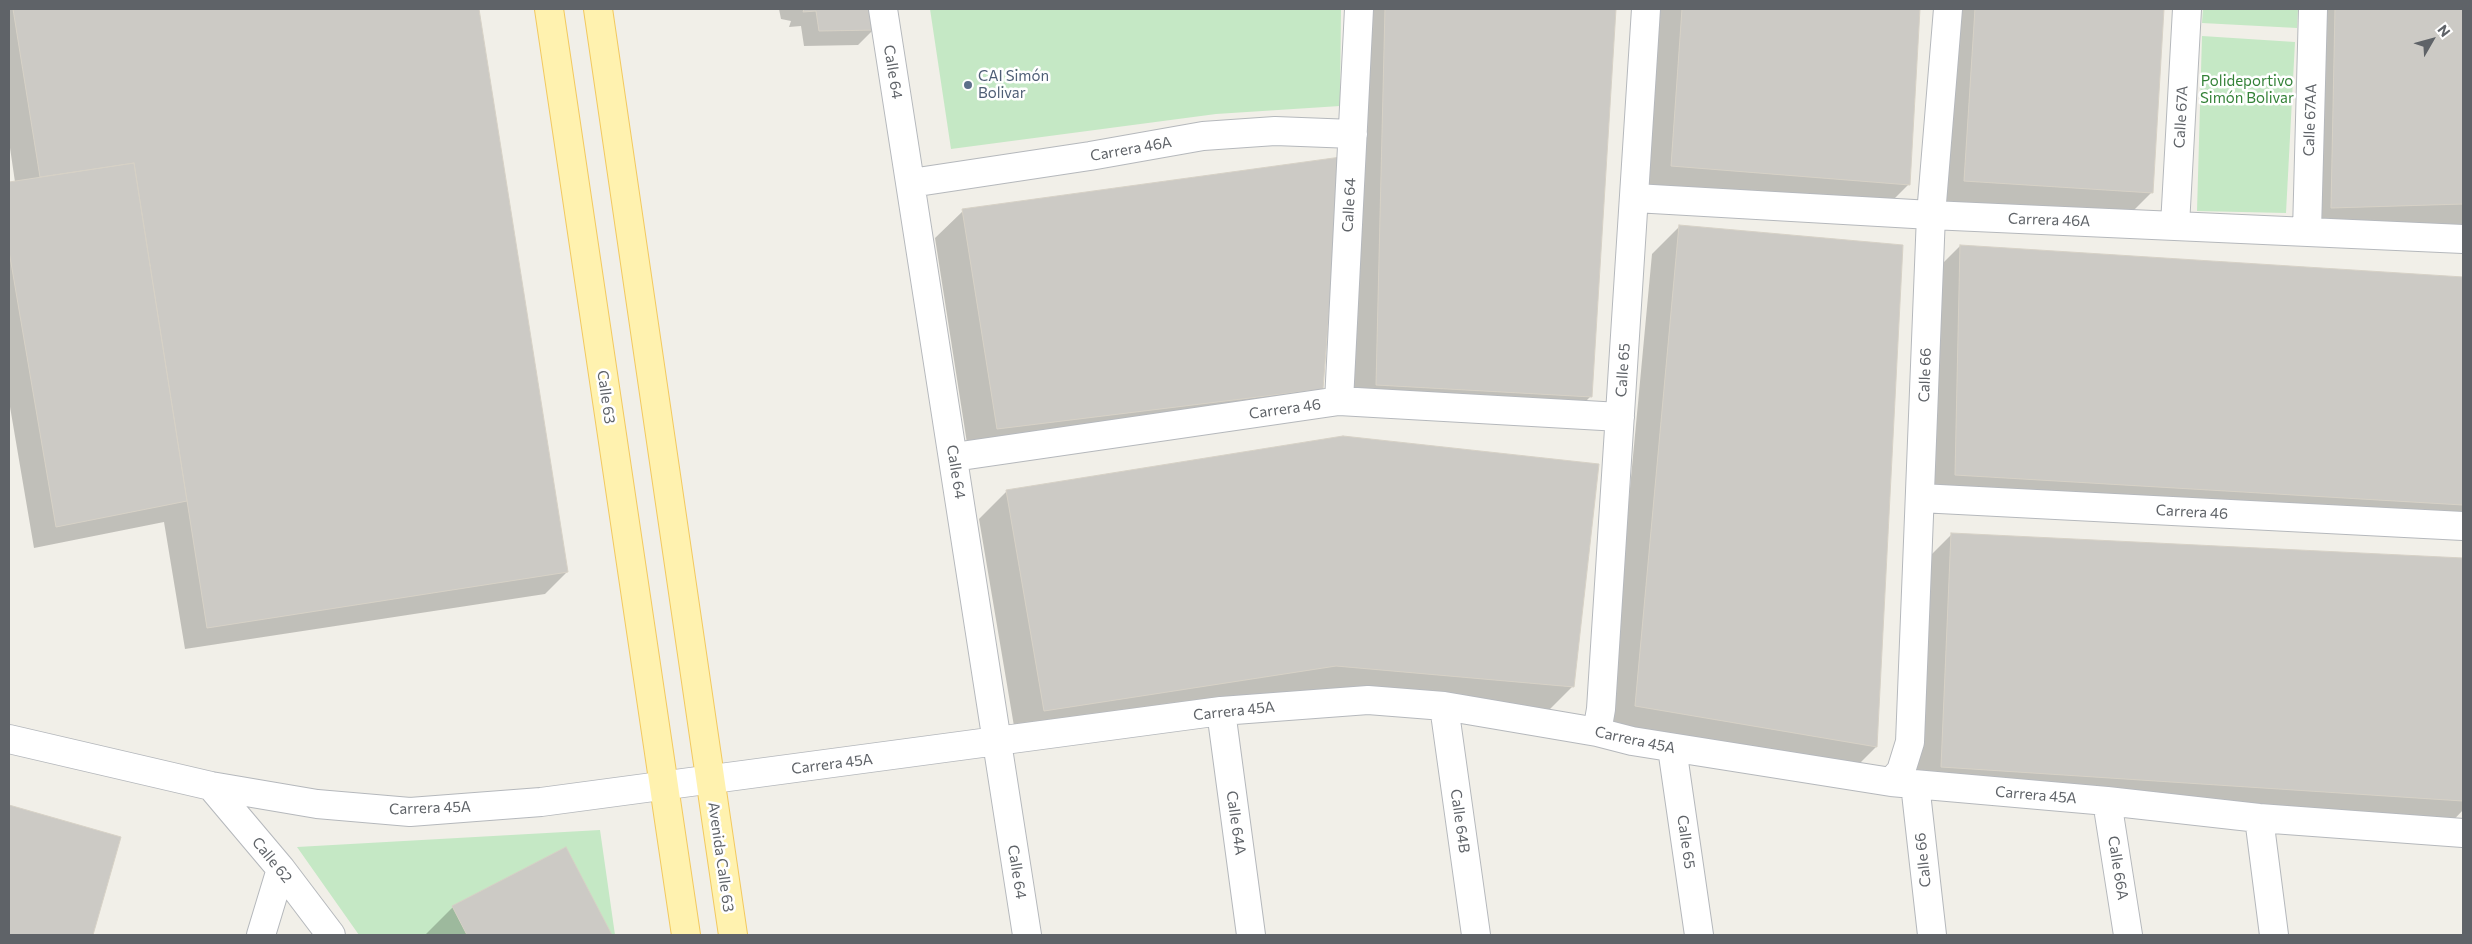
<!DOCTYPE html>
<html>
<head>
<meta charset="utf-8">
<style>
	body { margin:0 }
	#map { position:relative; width:2472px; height:944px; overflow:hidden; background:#f1efe8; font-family:Commissioner,sans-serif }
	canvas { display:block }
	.frame { position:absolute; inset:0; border:10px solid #5f6368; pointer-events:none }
	.north { position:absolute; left:2407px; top:15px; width:50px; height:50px; -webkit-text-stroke:4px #fff; paint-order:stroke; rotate:52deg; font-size:14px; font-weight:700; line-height:20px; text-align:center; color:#5f6368 }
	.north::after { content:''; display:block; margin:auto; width:18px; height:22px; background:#5f6368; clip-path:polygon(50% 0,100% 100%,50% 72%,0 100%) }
</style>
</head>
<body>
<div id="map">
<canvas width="2472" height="944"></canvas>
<div class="frame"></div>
<div class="north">N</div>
</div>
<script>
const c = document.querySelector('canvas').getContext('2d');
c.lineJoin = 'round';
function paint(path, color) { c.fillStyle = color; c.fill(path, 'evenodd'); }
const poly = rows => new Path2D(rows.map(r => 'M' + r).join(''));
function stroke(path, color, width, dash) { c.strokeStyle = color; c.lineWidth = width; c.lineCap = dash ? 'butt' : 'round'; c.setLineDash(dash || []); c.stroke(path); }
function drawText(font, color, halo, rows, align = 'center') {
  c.font = font + ' Commissioner,sans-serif'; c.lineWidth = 5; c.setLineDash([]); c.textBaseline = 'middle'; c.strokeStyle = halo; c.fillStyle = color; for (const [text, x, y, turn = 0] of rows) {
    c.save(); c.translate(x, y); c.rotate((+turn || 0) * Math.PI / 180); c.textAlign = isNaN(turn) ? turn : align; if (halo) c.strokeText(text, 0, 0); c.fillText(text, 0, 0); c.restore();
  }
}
paint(poly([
	[930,9,1341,9,1340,106,1216,114,951,149],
	[2203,9,2298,9,2297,28,2202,23],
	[2202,36,2295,42,2286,213,2197,211],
	[600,830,615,935,359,935,297,847]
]), '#c5e8c5');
paint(poly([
	[9,9,478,9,567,572,545,594,185,649,164,522,34,548,9,401,9,183,15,182,9,141],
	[779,9,869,9,873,30,858,45,804,46,801,26,789,27,791,21,781,19],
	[1358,9,1615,9,1591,396,1563,424,1349,413],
	[1656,9,1919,9,1909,184,1881,212,1644,193],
	[1949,9,2163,9,2151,193,2123,221,1937,208],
	[2308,9,2463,9,2463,230,2304,235],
	[963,211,1321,389,1293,417,969,456,935,238],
	[1680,226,1876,747,1848,775,1607,733,1652,254],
	[1960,246,2463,278,2463,522,1927,503,1932,274],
	[1007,491,1572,687,1544,715,1307,693,1016,738,979,519],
	[1952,534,2463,559,2463,810,2445,829,1913,795,1924,562],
	[9,806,119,838,92,935,9,935],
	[566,848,611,935,425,935,453,907]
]), '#0003');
const building = poly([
	[13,9,479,9,568,572,207,628,134,163,40,177,13,9],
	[804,9,870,9,875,30,819,31,816,11,803,12,804,9],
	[1385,9,1616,9,1592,397,1376,385,1385,9],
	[1682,9,1920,9,1910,185,1671,166,1682,9],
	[1975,9,2164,9,2153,193,1964,181,1975,9],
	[2335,9,2463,9,2463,204,2331,208,2335,9],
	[1341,157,1323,389,997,429,962,209,1341,157],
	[134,163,187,501,56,527,9,251,9,182,134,163],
	[1679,225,1903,245,1877,747,1635,706,1679,225],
	[1960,245,2463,277,2463,505,1955,475,1960,245],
	[1343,436,1599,464,1574,687,1336,666,1044,711,1006,490,1343,436],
	[1951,533,2463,558,2463,801,1941,767,1951,533],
	[9,805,121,837,93,935,9,935,9,805],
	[566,847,612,935,467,935,452,906,566,847]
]);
paint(building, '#cccac5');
stroke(building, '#d6d1c6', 1);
const minor = poly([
	[883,9,1027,935],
	[911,183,1090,156,1203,136,1275,131,1353,134],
	[1635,198,1931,215,2463,239],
	[2175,225,2187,9],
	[2307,231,2313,9],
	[1339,401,1359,9],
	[954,457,1339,401,1620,417],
	[1920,498,2463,526],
	[1444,706,1476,935],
	[1221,711,1251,935],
	[1597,732,1601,709,1646,9],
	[9,739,211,786,317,804,410,812,541,802,1221,711,1368,700,1444,706,1597,732,1632,741,1891,782,2107,801,2259,818,2463,833],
	[1672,748,1699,935],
	[1891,782,1901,771,1910,742,1931,215,1948,9],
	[1915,784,1932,935],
	[211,786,281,869,331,935],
	[2107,801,2128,935],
	[2259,818,2274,935],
	[261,935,281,869]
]);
const major = poly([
	[549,9,686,935],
	[598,9,733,935]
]);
stroke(minor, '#b5b8bc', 30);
stroke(major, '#f2c960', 30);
stroke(minor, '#fff', 28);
stroke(major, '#fff2af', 28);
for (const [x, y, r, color] of [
	[968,85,5,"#5c6f8a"]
]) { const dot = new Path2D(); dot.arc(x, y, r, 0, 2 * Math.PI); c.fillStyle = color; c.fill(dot); stroke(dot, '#fff', 2); }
drawText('15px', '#5f6368', '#fff', [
	["Calle 64",893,72,81],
	["Calle 67A",2181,117,-87],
	["Calle 67AA",2310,120,-88],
	["Carrera 46A",1131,149,-10],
	["Calle 64",1349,205,-87],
	["Carrera 46A",2049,220,2],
	["Calle 65",1623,370,-86],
	["Calle 66",1925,375,-88],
	["Calle 63",606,397,82],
	["Carrera 46",1285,409,-8],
	["Calle 64",956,472,81],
	["Carrera 46",2192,512,3],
	["Carrera 45A",1234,711,-6],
	["Carrera 45A",1635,740,12],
	["Carrera 45A",832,764,-7],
	["Carrera 45A",2036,795,5],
	["Carrera 45A",430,808,-2],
	["Calle 64B",1460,821,82],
	["Calle 64A",1236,823,82],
	["Calle 65",1686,842,82],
	["Avenida Calle 63",721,857,82],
	["Calle 62",272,860,51],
	["Calle 66",1923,860,-96],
	["Calle 66A",2118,868,81],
	["Calle 64",1017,872,81]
]);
drawText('15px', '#4e5e75', '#fff', [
	["CAI Simón",978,76],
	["Bolivar",978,93]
], 'left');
drawText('15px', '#348238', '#fff', [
	["Polideportivo",2247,81],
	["Simón Bolivar",2247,98]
]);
</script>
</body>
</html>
